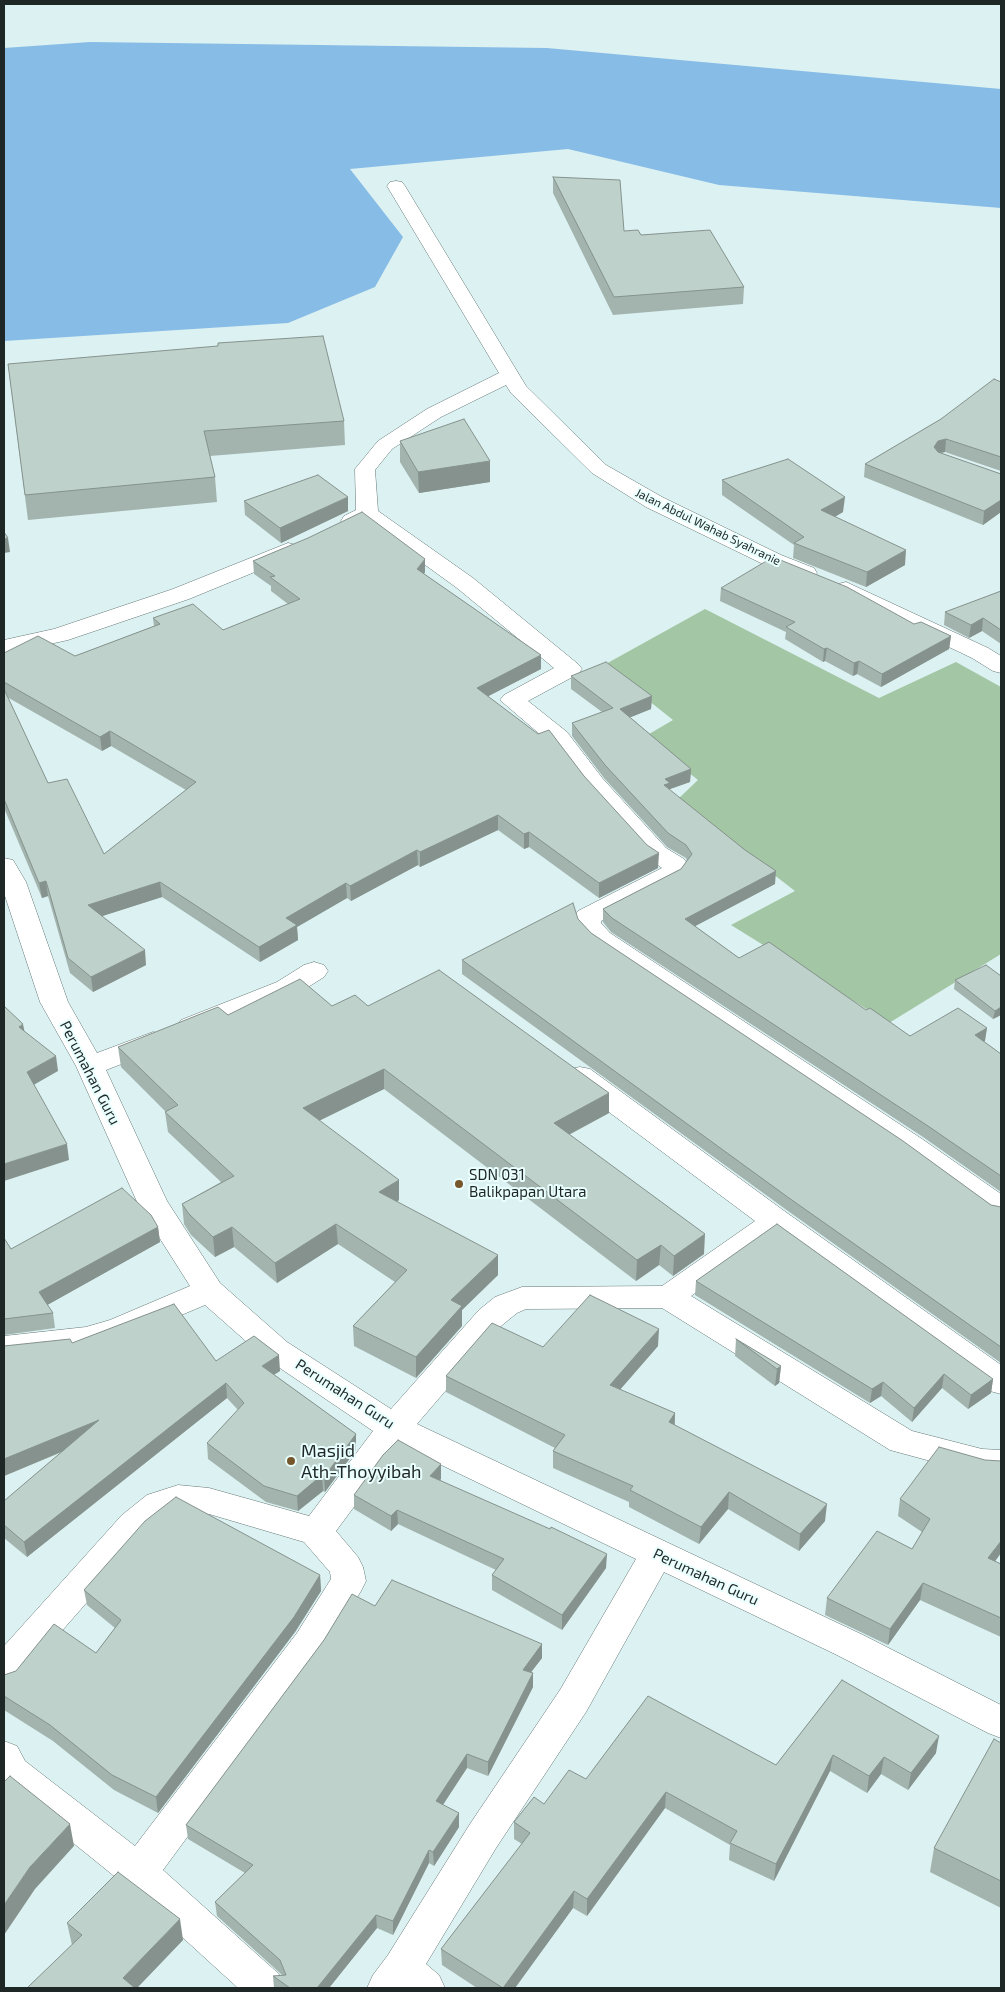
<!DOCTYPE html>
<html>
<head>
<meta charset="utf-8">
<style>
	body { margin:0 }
	#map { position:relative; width:1005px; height:1992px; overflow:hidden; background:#dcf1f1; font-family:"Exo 2",sans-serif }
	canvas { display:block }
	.frame { position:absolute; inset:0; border:5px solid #1f2726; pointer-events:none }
</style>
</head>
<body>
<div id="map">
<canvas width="1005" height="1992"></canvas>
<div class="frame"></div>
</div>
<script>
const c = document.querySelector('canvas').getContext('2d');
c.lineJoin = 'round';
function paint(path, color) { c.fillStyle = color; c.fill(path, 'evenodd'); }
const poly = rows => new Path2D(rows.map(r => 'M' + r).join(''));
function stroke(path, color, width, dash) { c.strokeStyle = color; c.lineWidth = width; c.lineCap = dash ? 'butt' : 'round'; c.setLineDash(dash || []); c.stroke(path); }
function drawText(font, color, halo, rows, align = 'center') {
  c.font = font + ' "Exo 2",sans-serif'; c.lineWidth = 4; c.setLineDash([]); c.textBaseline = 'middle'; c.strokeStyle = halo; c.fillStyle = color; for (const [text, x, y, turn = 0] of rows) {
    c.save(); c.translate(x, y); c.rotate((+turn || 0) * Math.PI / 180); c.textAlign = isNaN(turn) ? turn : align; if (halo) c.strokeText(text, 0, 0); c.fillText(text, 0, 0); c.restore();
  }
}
paint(poly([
	[705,609,879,698,956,662,1001,687,1001,954,889,1023,731,925,795,891,677,800,698,780,644,737,673,720,604,665]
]), '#a3c6a4');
paint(poly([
	[90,42,547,48,1001,89,1001,208,719,185,568,149,350,169,403,237,375,287,288,323,4,341,4,48]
]), '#87bce7');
const minor = poly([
	[396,181,402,182,405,186,526,386,606,465,662,497,781,555,814,568,817,573,814,578,806,580,765,565,646,507,592,473,511,393,506,385,441,417,392,449,375,470,378,511,473,578,578,664,582,669,578,674,528,701,567,732,603,779,666,848,684,859,688,865,689,868,679,881,601,921,601,923,610,933,922,1139,1001,1194,1001,1220,990,1217,902,1153,592,945,575,925,574,917,578,911,662,868,648,858,585,789,549,742,500,700,504,695,554,668,457,588,366,522,352,527,344,526,341,521,344,516,356,510,355,469,378,441,427,409,499,373,387,186,390,182,396,181],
	[288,543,296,545,299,550,296,555,189,599,68,640,4,654,4,640,54,629,173,589,288,543],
	[846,582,988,648,1001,656,1001,673,993,671,972,658,838,594,835,589,838,584,846,582],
	[4,858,13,860,26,882,68,1002,97,1053,153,1032,163,1034,167,1041,163,1048,106,1070,167,1201,220,1283,287,1342,391,1409,479,1310,495,1297,522,1287,662,1286,755,1221,570,1083,566,1076,570,1069,580,1067,590,1069,787,1213,1001,1365,1001,1394,990,1391,776,1236,691,1296,912,1431,982,1449,1001,1450,1001,1476,982,1475,890,1450,662,1308,526,1309,517,1313,501,1326,417,1424,863,1635,1001,1705,1001,1738,988,1733,837,1655,664,1572,586,1712,496,1848,426,1964,439,1975,445,1988,367,1988,373,1975,388,1955,470,1824,560,1690,636,1559,400,1445,336,1531,358,1557,363,1567,366,1581,361,1591,323,1653,163,1870,280,1975,286,1988,238,1988,124,1884,4,1787,4,1741,17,1746,25,1761,135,1846,297,1633,331,1579,330,1572,304,1542,209,1514,178,1511,171,1514,146,1535,24,1674,17,1685,4,1689,4,1646,122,1515,147,1495,178,1485,209,1488,309,1516,373,1431,265,1358,205,1305,132,1336,86,1351,4,1360,4,1336,86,1327,110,1320,190,1286,138,1204,76,1066,40,1002,4,893,4,858],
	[314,962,324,965,328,971,324,977,297,994,191,1035,181,1032,177,1026,181,1020,277,982,304,965,314,962]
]);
stroke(minor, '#657877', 1);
paint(minor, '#fff');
paint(poly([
	[553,177,624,231,641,235,744,287,743,304,613,315,553,193],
	[8,364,344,421,345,445,210,456,215,477,217,502,28,520],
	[1001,382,1001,471,945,452,940,453,1001,474,1001,512,983,525,864,477,865,464,941,419],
	[400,441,490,461,490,482,419,493,400,462],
	[722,480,843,512,835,517,905,565,866,587,793,558,794,545,722,495],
	[244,501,348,511,281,543,245,515],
	[253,561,425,572,424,574,541,655,541,669,488,696,584,776,658,868,599,898,529,847,524,849,498,830,420,867,418,865,351,901,347,898,297,927,298,940,260,962,162,897,102,916,146,965,93,992,70,973,48,896,42,898,4,808,4,653,75,656,154,626,153,618,223,630,288,604,271,591,271,586,254,574],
	[7,697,102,751,111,746,186,790,104,854,48,783],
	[721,588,914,624,951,636,949,649,881,687,857,674,853,676,825,661,823,662,785,639,786,632,720,601],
	[1001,591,1001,644,982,631,969,638,944,625,945,612],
	[571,676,652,696,651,709,630,717,691,769,690,782,670,789,670,790,775,884,695,926,739,958,866,1010,910,1036,987,1028,984,1042,1001,1054,1001,1192,923,1137,611,932,603,922,603,909,681,869,687,861,686,858,667,847,604,778,572,736,572,723,602,712,571,689],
	[578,919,591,933,991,1205,1001,1207,1001,1363,788,1211,462,974,462,960],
	[1001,976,1001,1015,993,1019,954,989,955,980],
	[332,1006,368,1006,609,1113,569,1135,704,1254,673,1276,659,1265,636,1281,384,1089,319,1121,399,1200,397,1202,498,1275,462,1310,462,1326,416,1378,354,1346,353,1326,395,1282,338,1244,277,1283,234,1247,215,1257,191,1235,184,1224,182,1204,221,1182,168,1132,165,1112,166,1112,121,1067,118,1047,228,1015],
	[158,1227,160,1242,47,1305,53,1313,55,1328,4,1335,4,1238,11,1249],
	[696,1281,993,1379,991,1393,968,1409,942,1388,912,1422,881,1396,870,1403,695,1295],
	[736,1339,781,1366,779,1383,775,1386,735,1356],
	[72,1343,216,1361,280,1371,274,1375,356,1434,356,1450,325,1492,323,1491,298,1511,266,1502,208,1459,207,1443,238,1410,227,1398,27,1557,4,1538,4,1501,62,1452,4,1476,4,1346],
	[658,1346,620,1390,675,1413,675,1425,825,1521,799,1551,728,1509,699,1544,629,1507,629,1502,553,1468,553,1451,555,1448,446,1392,446,1376,543,1347],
	[441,1479,440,1480,606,1568,562,1630,492,1590,492,1575,496,1570,398,1524,391,1531,354,1509,354,1495],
	[900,1499,1001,1553,995,1561,1001,1564,1001,1637,920,1600,888,1645,825,1615,827,1598,912,1549,922,1532,898,1516],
	[320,1575,321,1591,295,1632,158,1813,114,1790,53,1741,4,1710,4,1675,96,1653,115,1628,87,1605,84,1590],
	[375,1606,542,1644,542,1658,531,1672,533,1673,533,1687,488,1776,467,1768,443,1805,459,1813,459,1827,434,1866,429,1863,393,1935,377,1928,329,1988,274,1988,273,1976,282,1975,281,1974,217,1916,215,1902,245,1873,188,1839,186,1825],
	[842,1680,936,1753,908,1790,881,1774,867,1793,830,1771,774,1881,729,1860,730,1845,665,1808,587,1916,573,1908,515,1988,477,1988,442,1965,441,1949,522,1844,514,1839,514,1822,586,1779,776,1765],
	[1001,1743,1001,1908,930,1872,934,1848],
	[67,1923,183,1940,137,1988,27,1988,72,1945]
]), '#a3b4ae');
paint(poly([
	[946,439,945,452,936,454,934,447,938,441],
	[490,461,490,482,419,493,418,472],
	[348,497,348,511,281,543,280,528],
	[845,497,843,512,820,525,821,510],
	[1001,500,1001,512,983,525,984,511],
	[8,538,10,552,4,553,4,539],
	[906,550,905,565,866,587,867,572],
	[425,559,425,572,417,583,417,569],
	[983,618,982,631,969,638,971,625],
	[951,636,949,649,881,687,882,674],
	[827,648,825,661,823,662,824,649],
	[541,655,541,669,477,702,477,688],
	[859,661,857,674,853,676,854,663],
	[652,696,651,709,619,722,620,709],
	[110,731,111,746,102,751,100,737],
	[691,769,690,782,670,789,670,796,663,799,665,779],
	[498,815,498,830,420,867,420,852],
	[529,832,529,847,524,849,524,834],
	[417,850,418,865,351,901,350,886],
	[659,853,658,868,599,898,599,883],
	[776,871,775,884,684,932,685,919],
	[46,881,48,896,42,898,39,883],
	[160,882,162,897,90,920,88,905],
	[346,883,347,898,297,927,298,940,260,962,259,947,286,918],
	[145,950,146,965,93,992,91,977],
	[1001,1007,1001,1015,993,1019,995,1011],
	[23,1024,26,1039,19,1027],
	[987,1028,985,1041,973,1049,975,1035],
	[56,1056,58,1071,30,1087,27,1072],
	[384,1069,384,1089,304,1128,303,1108],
	[609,1093,609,1113,553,1143,554,1123],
	[67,1144,69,1160,4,1181,4,1164],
	[399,1180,399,1200,380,1212,379,1192],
	[336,1224,338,1244,277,1283,275,1263],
	[158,1227,160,1242,42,1308,39,1292],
	[232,1227,234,1247,215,1257,213,1237],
	[705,1234,704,1254,673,1276,674,1256],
	[661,1245,659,1265,636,1281,637,1260],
	[498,1255,498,1275,462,1310,462,1326,416,1378,416,1357,451,1300],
	[659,1329,658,1346,609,1402,610,1385],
	[279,1355,280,1371,263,1381,262,1366],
	[781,1366,779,1383,775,1386,777,1369],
	[944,1374,942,1388,912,1422,914,1408],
	[993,1379,991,1393,968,1409,971,1395],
	[883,1382,881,1396,870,1403,872,1389],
	[226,1383,227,1398,27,1557,24,1542],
	[675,1413,674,1430,669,1422],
	[99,1420,101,1435,4,1476,4,1459],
	[356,1434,356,1450,325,1492,324,1477],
	[441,1464,441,1479,430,1490,430,1476],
	[322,1475,323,1491,298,1511,297,1496],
	[729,1492,728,1509,699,1544,701,1527],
	[827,1504,825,1521,799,1551,800,1534],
	[397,1510,398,1524,391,1531,391,1516],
	[1001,1541,1001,1553,985,1575,988,1558],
	[607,1554,606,1568,562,1630,562,1615],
	[320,1575,321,1591,295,1632,158,1813,156,1797],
	[923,1583,920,1600,888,1645,890,1629],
	[542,1644,542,1658,522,1684,523,1670],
	[533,1673,533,1687,488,1776,488,1762],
	[939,1736,936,1753,908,1790,911,1773],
	[467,1754,467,1768,436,1815,436,1801],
	[833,1755,830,1771,774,1881,776,1864],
	[884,1757,881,1774,867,1793,869,1776],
	[666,1792,665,1808,587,1916,587,1899],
	[459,1813,459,1827,434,1866,433,1852],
	[70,1824,74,1846,35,1889,4,1935,4,1905,30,1867],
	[429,1850,429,1863,393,1935,393,1921],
	[574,1891,573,1908,515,1988,503,1988],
	[376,1915,377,1928,329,1988,317,1988],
	[180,1919,183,1940,137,1988,125,1988,123,1978]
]), '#85928d');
const building = poly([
	[553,177,620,180,624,231,638,230,641,235,710,230,744,287,614,297,553,177],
	[323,336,344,421,204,431,215,477,25,495,8,364,218,346,218,343,323,336],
	[994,379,1001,382,1001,457,946,439,938,441,934,447,938,452,1001,474,1001,500,984,511,865,464,941,419,994,379],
	[464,419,490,461,418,472,400,441,464,419],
	[788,459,845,497,821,510,906,550,867,572,794,543,804,537,722,480,788,459],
	[318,475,348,497,280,528,244,501,318,475],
	[362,512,425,559,417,569,541,655,477,688,538,734,549,730,584,776,647,845,659,853,599,883,529,832,524,834,498,815,420,852,417,850,350,886,346,883,286,918,297,925,259,947,160,882,88,905,145,950,91,977,68,958,46,881,39,883,4,799,4,689,48,783,67,779,104,854,196,782,110,731,100,737,4,682,4,653,38,636,75,656,160,624,153,618,193,604,223,630,300,599,270,577,275,576,253,561,308,538,362,512],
	[4,532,8,538,4,539,4,532],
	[773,557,847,587,914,624,921,622,951,636,882,674,859,661,854,663,827,648,824,649,786,627,795,622,721,588,773,557],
	[1001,591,1001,630,983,618,971,625,945,612,1001,591],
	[606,662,652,696,620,709,691,769,665,779,670,783,664,785,745,850,776,871,685,919,739,958,769,942,866,1010,870,1008,910,1036,958,1008,987,1028,975,1035,1001,1054,1001,1176,925,1124,612,918,603,909,681,869,692,854,686,845,668,833,605,765,572,723,613,708,571,676,606,662],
	[573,903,578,919,591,933,903,1141,991,1205,1001,1207,1001,1347,789,1198,462,960,573,903],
	[986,965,1001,976,1001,1007,995,1011,955,980,986,965],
	[439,970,609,1093,554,1123,705,1234,674,1256,661,1245,637,1260,384,1069,303,1108,399,1180,379,1192,498,1255,451,1300,462,1306,416,1357,353,1326,407,1270,336,1224,275,1263,232,1227,213,1237,189,1214,182,1204,234,1176,165,1112,178,1105,118,1047,218,1007,228,1015,300,979,332,1006,355,995,368,1006,439,970],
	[4,1006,23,1024,19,1027,56,1056,27,1072,67,1144,4,1164,4,1006],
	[122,1188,151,1215,158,1227,39,1292,53,1313,4,1319,4,1238,11,1249,122,1188],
	[777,1224,993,1379,971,1395,944,1374,914,1408,883,1382,872,1389,696,1281,777,1224],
	[590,1295,659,1329,610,1385,675,1413,669,1422,827,1504,800,1534,729,1492,701,1527,630,1490,633,1486,553,1451,565,1435,446,1376,492,1323,543,1347,590,1295],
	[174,1304,216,1361,254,1336,279,1355,262,1366,356,1434,324,1477,322,1475,297,1496,264,1486,207,1443,244,1403,226,1383,24,1542,4,1525,4,1501,99,1420,4,1459,4,1346,70,1339,72,1343,174,1304],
	[736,1339,781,1366,777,1369,736,1339],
	[398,1440,441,1464,430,1476,550,1529,551,1527,607,1554,562,1615,492,1575,504,1559,397,1510,391,1516,354,1495,383,1455,398,1440],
	[939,1447,985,1460,1001,1461,1001,1541,988,1558,1001,1564,1001,1618,923,1583,890,1629,827,1598,877,1531,912,1549,930,1519,900,1499,939,1447],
	[176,1497,320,1575,294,1617,156,1797,112,1775,50,1725,4,1696,4,1675,16,1671,54,1624,96,1653,121,1620,84,1590,145,1521,176,1497],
	[392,1580,542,1644,523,1670,533,1673,488,1762,467,1754,436,1801,459,1813,433,1852,429,1850,393,1921,376,1915,317,1988,290,1988,273,1976,286,1975,280,1960,215,1902,253,1865,186,1825,324,1640,352,1594,375,1606,392,1580],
	[842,1680,939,1736,911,1773,884,1757,869,1776,833,1755,776,1864,730,1843,737,1831,666,1792,587,1899,574,1891,503,1988,441,1949,530,1833,514,1822,534,1797,544,1804,569,1770,586,1779,648,1696,776,1765,842,1680],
	[994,1739,1001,1743,1001,1881,934,1848,994,1739],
	[10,1776,70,1824,30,1867,4,1905,4,1782,10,1776],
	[118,1872,180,1919,123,1978,135,1988,27,1988,82,1935,67,1923,118,1872]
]);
paint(building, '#bed1ca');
stroke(building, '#85928d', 1);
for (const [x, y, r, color] of [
	[459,1184,5,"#76562b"],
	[291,1461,5,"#76562b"]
]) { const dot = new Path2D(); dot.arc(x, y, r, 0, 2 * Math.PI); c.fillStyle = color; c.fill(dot); stroke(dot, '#e9fffe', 2); }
drawText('12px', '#1f2726', '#e9fffe', [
	["Jalan Abdul Wahab Syahranie",708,527,26]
]);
drawText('15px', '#1f2726', '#e9fffe', [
	["Perumahan Guru",90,1073,63],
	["Perumahan Guru",345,1394,33],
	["Perumahan Guru",706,1577,25]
]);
drawText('15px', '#1f2726', '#e9fffe', [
	["SDN 031",469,1175],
	["Balikpapan Utara",469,1192]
], 'left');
drawText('18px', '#1f2726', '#e9fffe', [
	["Masjid",301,1451],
	["Ath-Thoyyibah",301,1472]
], 'left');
</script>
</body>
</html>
